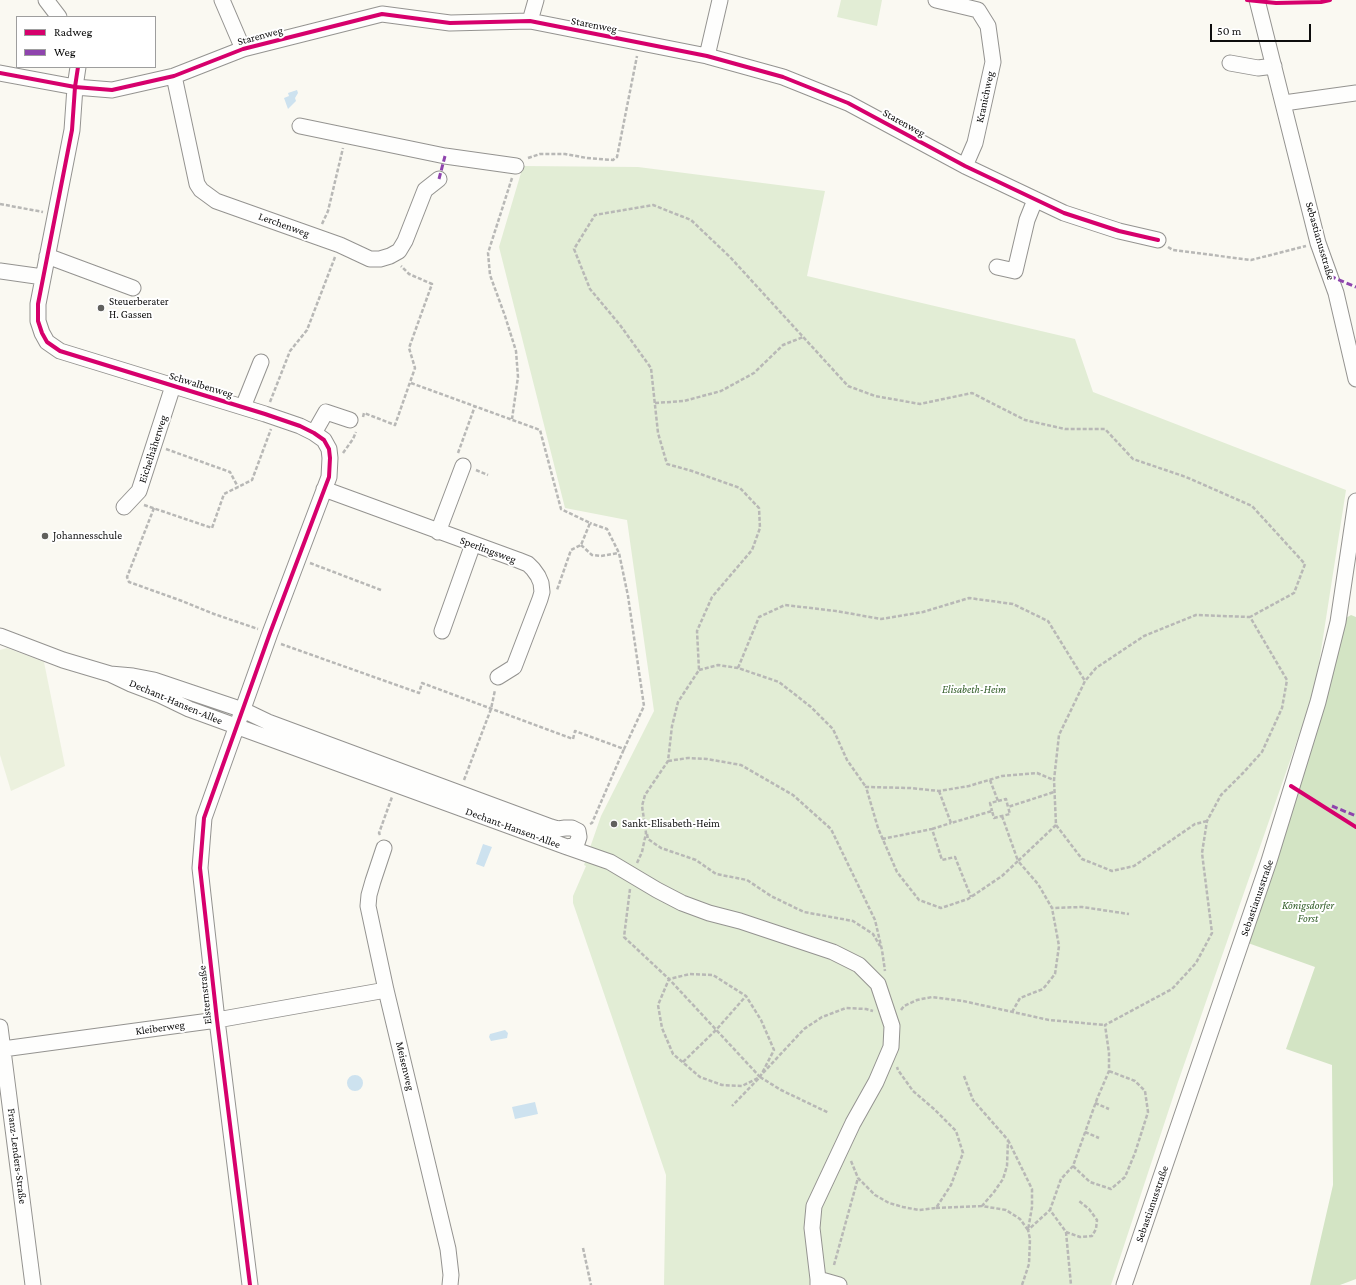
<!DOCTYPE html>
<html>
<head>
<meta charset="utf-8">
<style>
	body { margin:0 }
	#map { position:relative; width:1356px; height:1285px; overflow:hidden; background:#faf9f2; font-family:"Crimson Pro",serif }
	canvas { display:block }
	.legend { position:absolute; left:16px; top:16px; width:140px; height:52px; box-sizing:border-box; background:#fff; border:1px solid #9e9e9e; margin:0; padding:5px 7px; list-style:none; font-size:12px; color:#0d0d0d }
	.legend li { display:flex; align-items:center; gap:8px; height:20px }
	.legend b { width:20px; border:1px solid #9e9e9e }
	.scale { position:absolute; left:1210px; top:24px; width:101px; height:18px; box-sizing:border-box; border:2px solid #0d0d0d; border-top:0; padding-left:5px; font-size:12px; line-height:14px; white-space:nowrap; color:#0d0d0d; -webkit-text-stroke:3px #fff; paint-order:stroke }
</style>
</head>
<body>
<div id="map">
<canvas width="1356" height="1285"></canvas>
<ul class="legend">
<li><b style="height:5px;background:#d6006c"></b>Radweg</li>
<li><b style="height:5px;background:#8e44ad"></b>Weg</li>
</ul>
<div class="scale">50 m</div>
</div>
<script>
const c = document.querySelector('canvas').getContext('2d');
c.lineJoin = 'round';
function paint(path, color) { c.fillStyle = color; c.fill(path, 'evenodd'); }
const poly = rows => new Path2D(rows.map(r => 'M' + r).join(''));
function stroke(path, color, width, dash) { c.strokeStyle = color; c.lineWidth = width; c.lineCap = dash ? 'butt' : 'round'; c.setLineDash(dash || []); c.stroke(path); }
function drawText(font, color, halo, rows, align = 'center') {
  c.font = font + ' "Crimson Pro",serif'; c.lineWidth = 4; c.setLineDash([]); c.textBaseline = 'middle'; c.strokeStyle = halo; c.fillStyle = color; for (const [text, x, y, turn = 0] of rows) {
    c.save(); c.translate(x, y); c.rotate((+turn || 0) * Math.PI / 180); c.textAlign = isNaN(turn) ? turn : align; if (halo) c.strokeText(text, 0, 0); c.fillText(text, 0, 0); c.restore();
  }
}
paint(poly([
	[841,0,882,0,877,26,837,17],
	[523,166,638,167,825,191,807,276,1075,339,1093,392,1346,490,1315,689,1178,1082,1111,1285,664,1285,666,1175,573,903,573,896,586,866,584,865,601,816,654,711,627,520,565,508,499,247]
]), '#e2edd5');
paint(poly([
	[1351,615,1356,617,1356,1279,1340,1285,1310,1285,1333,1185,1332,1065,1286,1049,1315,967,1248,943,1339,622]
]), '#d3e4c4');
paint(poly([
	[7,648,44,662,65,766,11,791,0,755,0,650]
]), '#ecf1de');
paint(poly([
	[297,90,298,93,295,98,296,101,288,109,284,98,289,96,288,93],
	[483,844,492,847,484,867,476,864],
	[505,1030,508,1033,507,1038,491,1041,489,1037,490,1034],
	'347 1083a8 8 0 1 1 16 0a8 8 0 1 1-16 0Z',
	[535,1102,538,1114,515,1119,512,1107]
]), '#cde2ef');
const minor = poly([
	[46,0,59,17],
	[222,0,243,49],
	[936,0,978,10,988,26,993,62,975,143,965,166],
	[1257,0,1318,243,1336,293,1356,379],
	[530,21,536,0],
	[707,56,720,0],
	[1230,63,1258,68,1274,66],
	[78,67,75,87,72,130,38,304,38,321,42,333,47,342,60,351,265,414,300,426,314,433,324,440,329,449,330,458,329,477,270,633,204,818,200,868,217,1020,250,1285],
	[0,73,75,87,112,90,174,76,243,49,382,14,450,23,530,21,707,56,783,77,848,103,965,166,1064,213,1119,231,1158,240],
	[174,76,197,184,201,190,216,201,340,245,370,259,380,259,390,256,399,251,405,241,425,190,439,179],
	[1284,103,1356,93],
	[300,126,445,156,516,166],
	[47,256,133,288],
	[997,267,1015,271,1027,220,1035,200],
	[0,271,43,277],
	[243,407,261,362],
	[314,433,326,412,350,420],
	[324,489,518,560,528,564,533,569,538,576,541,583,542,592,540,599,514,667,498,677],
	[124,507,139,491,173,386],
	[438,532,463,466],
	[442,631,473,544],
	[0,636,63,660,110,674,133,676,154,680,243,710,268,722,551,827,558,829,565,828,572,828,578,831,579,837,577,843,573,846,567,847,189,709,160,695,131,684,110,674],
	[567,847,610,862,657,890,682,903,709,913,740,921,833,952,859,965,878,984,892,1026,891,1047,876,1082,853,1123,814,1206,812,1228,818,1279],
	[384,848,373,881,369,895,368,906,386,990,448,1249,451,1275,450,1285],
	[0,1027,33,1285],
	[3,1049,217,1020,386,990],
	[818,1285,818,1279,839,1285],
	[1124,1285,1269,861,1318,702,1338,622,1356,501]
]);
stroke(minor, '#949390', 17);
stroke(poly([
	[528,158,540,154,565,154,587,158,613,160,617,157,637,56],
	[512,178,488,253,490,275,505,316,516,351,518,377,512,419],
	[0,204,43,212],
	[322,224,328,211,343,148],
	[1168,247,1173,250,1251,260,1306,246],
	[411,383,540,430,561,509,590,523,581,545,571,550,557,590],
	[270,402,290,351,307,330,335,257],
	[655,403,684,401,721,391,754,373,783,345,803,337],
	[363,417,364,413,395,425,415,368,409,348,432,284,409,274,401,266],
	[166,449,230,472,238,487],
	[343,453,353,439,356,432],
	[458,453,475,406],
	[476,470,488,475],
	[144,505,212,528,224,494,252,480,271,429],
	[154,508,127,577,129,582,182,601,214,614,258,629],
	[581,545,592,555,601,556,619,553],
	[310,563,381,590],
	[281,644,419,693,422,683,573,739,575,731,624,749,644,706,628,596,619,553,607,529,590,523],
	[738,668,759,617,785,605,836,611,881,619,923,612,969,598,1013,604,1048,621,1085,681],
	[699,670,718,665,738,668,779,682,811,707,833,729,847,760,866,787],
	[668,761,688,758,707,759,741,765,793,795,831,829,875,920,882,950,885,971],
	[464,780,491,709,495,690],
	[990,780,998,801,990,803,992,811],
	[939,791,951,823,992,811,994,818,1010,814,1008,807],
	[998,801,1006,799,1008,807,1054,792],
	[1002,816,1018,861,1002,876,968,899,941,908,919,900,897,872,878,828,866,787,910,788,939,791,969,786,1002,776,1037,773,1054,780],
	[1207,821,1195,824,1134,866,1112,871,1082,859,1056,825,1054,780,1059,735,1085,681,1096,668,1144,636,1196,615,1250,617],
	[590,824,592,823,624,749],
	[1056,825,1018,861,1038,884,1052,908,1082,907,1129,914],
	[932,829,951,823],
	[647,834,648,839,661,848,696,860,716,874,747,880,771,896,804,912,853,921,873,934,880,946],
	[380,835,379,833,392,797],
	[882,839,932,829,942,860,955,857,971,897],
	[637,863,642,852,646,833,642,806,645,795,668,761,672,726,678,702,699,670,697,631,712,597,752,550,760,528,759,508,740,488,692,471,667,464,658,433,651,368,620,325,590,289,574,249,595,215,653,205,691,220,730,257,848,386,875,396,920,404,972,393,1025,420,1065,429,1105,429,1133,459,1186,477,1252,506,1305,564,1294,593,1250,617,1287,680,1282,708,1262,752,1243,773,1221,795,1207,821,1202,853,1212,933,1196,963,1172,989,1105,1025,1109,1053,1109,1071,1097,1099,1073,1166,1061,1179,1050,1210,1066,1232,1071,1285],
	[630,889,624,937,669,979,760,1077,732,1106],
	[690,974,713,975,746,996,761,1020,774,1050,760,1077,742,1086,722,1085,700,1077,673,1054,662,1028,658,1005,669,979,690,974],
	[901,1010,904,1006,917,1000,932,997,963,1001,1049,1020,1105,1025],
	[1012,1012,1020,998,1043,989,1055,974,1059,946,1052,908],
	[683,1062,716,1030,746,996],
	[763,1073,804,1029,822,1017,846,1008,866,1009,873,1011],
	[964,1076,973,1100,1008,1140],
	[760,1077,781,1090,829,1113],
	[1095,1103,1109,1109],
	[1085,1132,1099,1138],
	[1008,1140,1032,1189,1032,1207,1028,1230,1020,1219,1006,1210,982,1206,994,1192,1003,1179,1007,1166,1008,1140],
	[851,1161,858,1178,875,1195,889,1203,903,1207,919,1210,936,1208,951,1185,963,1153,956,1131,934,1109,913,1091,898,1070,897,1067],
	[1073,1166,1090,1182,1111,1189,1125,1177,1135,1153,1148,1112,1145,1091,1135,1081,1109,1071],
	[936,1208,982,1206],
	[1066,1232,1080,1237,1092,1236,1096,1229,1097,1220,1089,1209,1079,1201],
	[583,1248,591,1285],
	[834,1265,858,1178],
	[1022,1285,1029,1264,1030,1239,1028,1230,1050,1210]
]), '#b8b8b6', 2.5, [4, 2]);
stroke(minor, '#fefefd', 15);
stroke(poly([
	[439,179,445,156],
	[1330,276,1356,287],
	[1332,806,1356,816]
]), '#8e44ad', 3, [6, 3]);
stroke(poly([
	[1247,0,1276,3,1321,2,1330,0],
	[78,67,75,87,72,130,38,304,38,321,42,333,47,342,60,351,265,414,300,426,314,433,324,440,329,449,330,458,329,477,270,633,204,818,200,868,217,1020,250,1285],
	[0,73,75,87,112,90,174,76,243,49,382,14,450,23,530,21,707,56,783,77,848,103,965,166,1064,213,1119,231,1158,240],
	[1291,786,1356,827]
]), '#d6006c', 4);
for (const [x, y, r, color] of [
	[101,308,4,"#60605d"],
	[45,536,4,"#60605d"],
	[614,824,4,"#60605d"]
]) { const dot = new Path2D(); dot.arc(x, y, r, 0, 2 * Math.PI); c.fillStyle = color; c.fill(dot); stroke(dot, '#fff', 1.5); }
drawText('11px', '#0d0d0d', '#fff', [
	["Starenweg",594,25,11],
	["Starenweg",260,36,-15],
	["Kranichweg",985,97,-78],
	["Starenweg",904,123,29],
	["Lerchenweg",284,225,20],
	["Sebastianusstraße",1320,241,74],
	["Schwalbenweg",201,385,17],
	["Eichelhäherweg",153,449,-72],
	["Sperlingsweg",488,550,20],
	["Dechant-Hansen-Allee",176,702,23],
	["Dechant-Hansen-Allee",513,828,20],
	["Sebastianusstraße",1257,898,-71],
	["Elsternstraße",205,995,-96],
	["Kleiberweg",160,1028,-8],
	["Meisenweg",405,1066,77],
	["Franz-Lenders-Straße",17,1156,83],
	["Sebastianusstraße",1152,1204,-71]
]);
drawText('11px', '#0d0d0d', '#fff', [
	["Steuerberater",109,302],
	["H. Gassen",109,315],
	["Johannesschule",53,536],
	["Sankt-Elisabeth-Heim",622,824]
], 'left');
drawText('italic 11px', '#2f5c26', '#fff', [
	["Elisabeth-Heim",974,690],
	["Königsdorfer",1308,906],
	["Forst",1308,919]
]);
</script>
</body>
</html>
